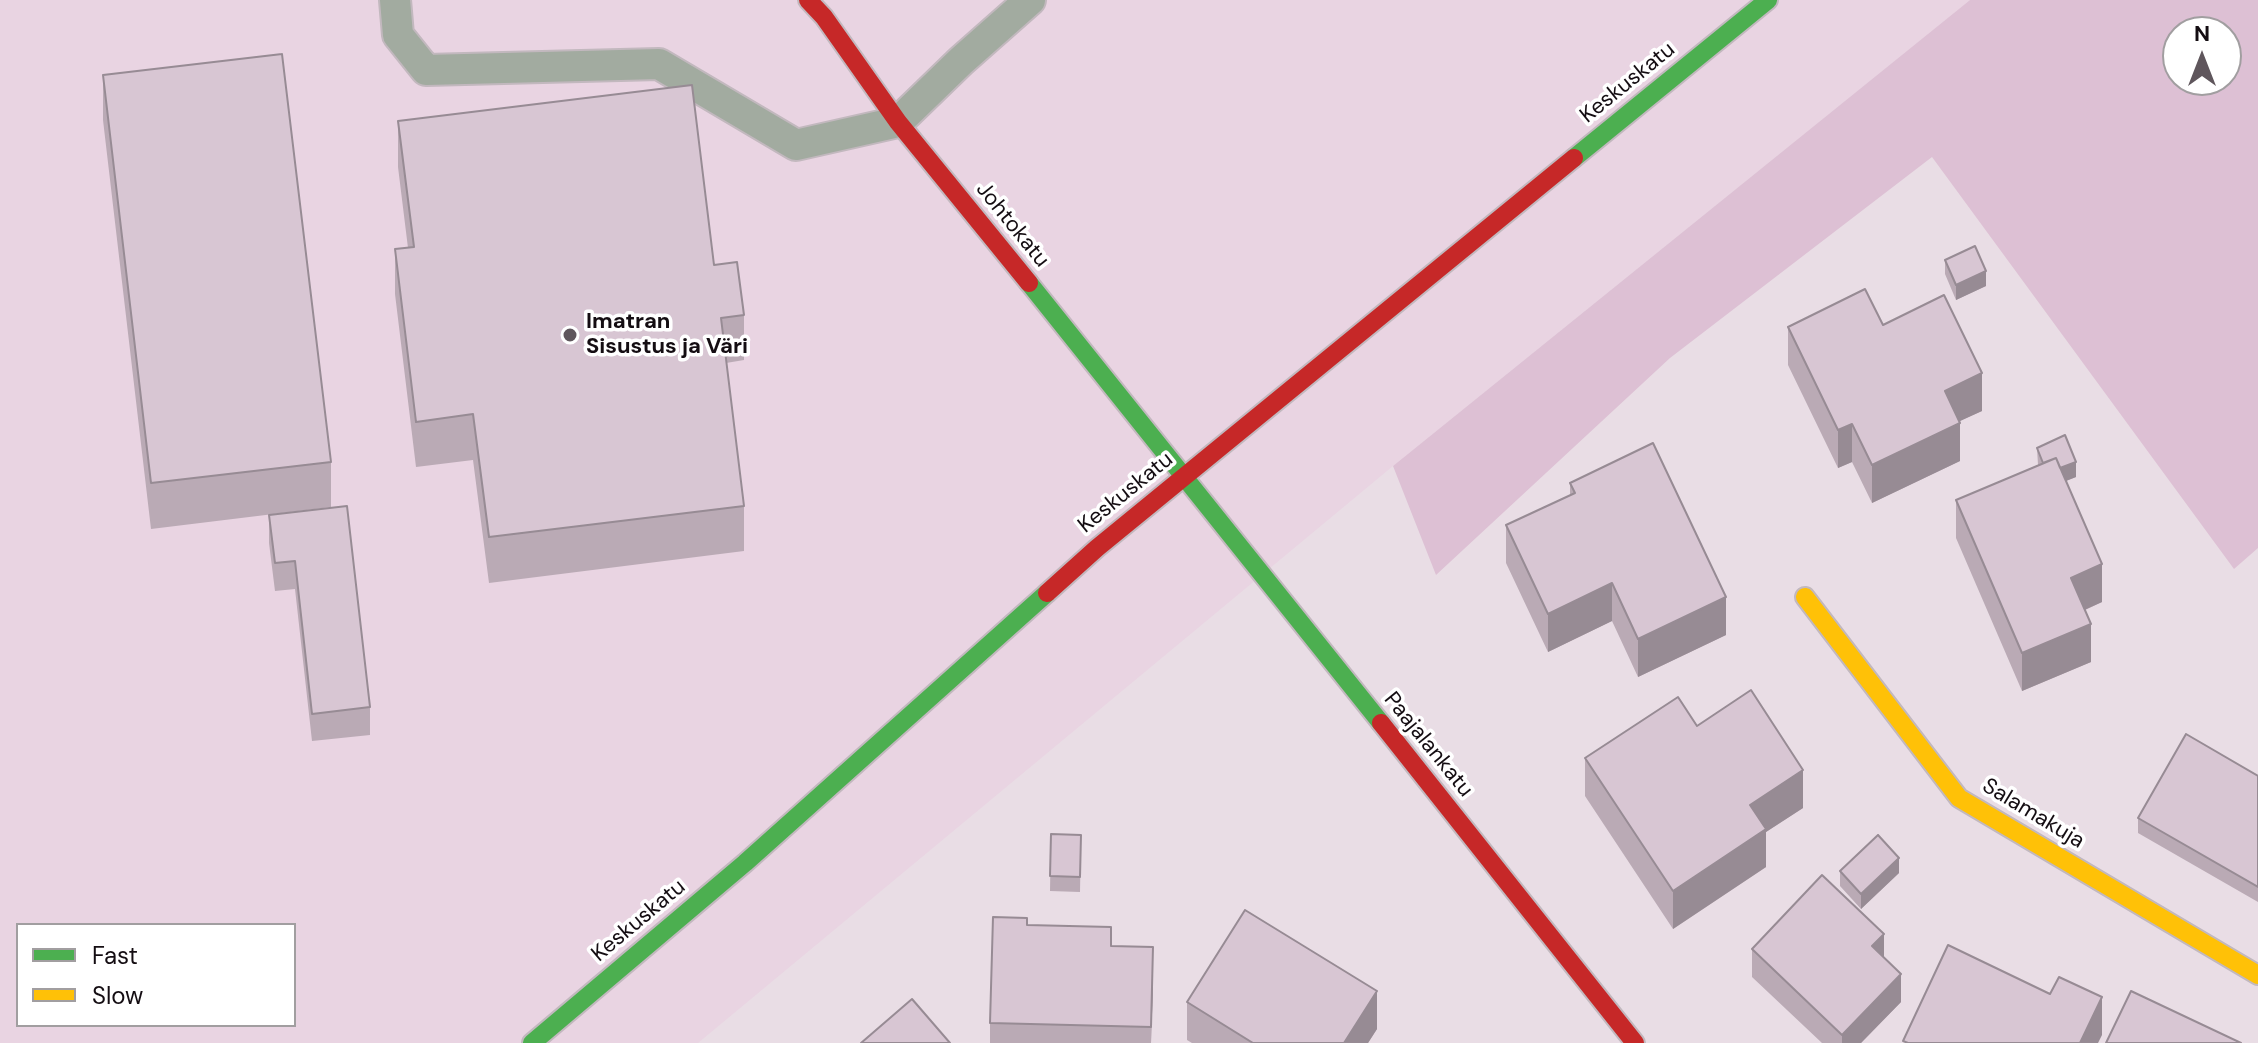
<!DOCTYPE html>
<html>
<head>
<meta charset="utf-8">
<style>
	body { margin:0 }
	#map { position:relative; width:2258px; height:1043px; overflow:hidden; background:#e9dde5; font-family:"DM Sans",sans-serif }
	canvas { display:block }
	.legend { position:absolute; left:16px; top:923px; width:280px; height:104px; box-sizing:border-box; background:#fff; border:2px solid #a19ea0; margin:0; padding:10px 14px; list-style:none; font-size:24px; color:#140d12 }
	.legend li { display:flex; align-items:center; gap:16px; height:40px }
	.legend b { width:40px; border:2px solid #a19ea0 }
	.north { position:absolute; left:2162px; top:16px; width:80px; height:80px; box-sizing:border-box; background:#fff; border:2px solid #a19ea0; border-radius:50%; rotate:0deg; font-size:22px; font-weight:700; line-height:32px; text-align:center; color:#140d12 }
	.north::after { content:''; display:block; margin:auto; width:28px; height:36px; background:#5f565c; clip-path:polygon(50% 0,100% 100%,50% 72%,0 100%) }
</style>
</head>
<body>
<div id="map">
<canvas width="2258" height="1043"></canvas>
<ul class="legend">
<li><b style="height:10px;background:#4caf50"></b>Fast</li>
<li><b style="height:10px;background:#ffc107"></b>Slow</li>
</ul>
<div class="north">N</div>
</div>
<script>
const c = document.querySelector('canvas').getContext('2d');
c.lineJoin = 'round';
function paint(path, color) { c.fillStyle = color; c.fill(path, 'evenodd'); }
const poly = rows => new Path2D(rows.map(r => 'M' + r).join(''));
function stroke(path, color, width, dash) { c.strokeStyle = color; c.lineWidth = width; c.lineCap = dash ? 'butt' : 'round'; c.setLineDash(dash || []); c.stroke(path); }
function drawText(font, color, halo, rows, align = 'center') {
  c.font = font + ' "DM Sans",sans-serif'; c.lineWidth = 7; c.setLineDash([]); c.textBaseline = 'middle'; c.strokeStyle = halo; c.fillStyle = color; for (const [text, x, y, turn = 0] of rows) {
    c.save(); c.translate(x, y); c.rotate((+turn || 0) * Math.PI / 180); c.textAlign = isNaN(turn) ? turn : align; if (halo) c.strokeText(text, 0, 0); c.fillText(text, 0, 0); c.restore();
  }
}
paint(poly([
	[0,0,1970,0,1393,466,698,1043,0,1043],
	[18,925,294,925,294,1025,18,1025]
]), '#e9d4e2');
paint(poly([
	[1970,0,2258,0,2258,548,2234,569,1932,157,1670,358,1436,575,1393,466],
	[2178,32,2226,32,2226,80,2178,80]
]), '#ddc0d4');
const lane = poly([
	[395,0,398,35,426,70,659,64,796,145,898,122,961,61,1030,0]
]);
const fast = poly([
	[1574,158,1768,0],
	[1029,283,1381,723],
	[532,1043,745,863,1047,593]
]);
const slow = poly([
	[1805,597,1959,798,2258,975]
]);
const jam = poly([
	[808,0,824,17,898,122,1029,283],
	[1047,593,1097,548,1574,158],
	[1381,723,1635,1043]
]);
stroke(lane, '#c2b8be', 34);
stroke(fast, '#c2b8be', 22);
stroke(slow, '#c2b8be', 22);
stroke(jam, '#c2b8be', 22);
stroke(lane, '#a2aba0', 30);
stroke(fast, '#4caf50', 18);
stroke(slow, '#ffc107', 18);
stroke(jam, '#c62828', 18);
paint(poly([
	[103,75,331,462,331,507,151,529,103,120],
	[398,121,714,265,744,315,744,360,726,363,744,506,744,551,489,583,473,460,416,467,395,294,395,249,408,248,398,167],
	[1945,260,1986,286,1956,300,1945,274],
	[1883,325,1982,411,1959,421,1960,461,1872,503,1852,462,1838,468,1788,365,1788,327],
	[2037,448,2076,477,2066,481,2102,602,2085,610,2091,662,2022,691,1956,538,1956,500,2038,465],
	[1570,483,1726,635,1638,677,1612,621,1548,652,1506,563,1506,525,1570,495],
	[347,506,370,707,370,735,312,741,295,589,275,591,269,543,269,515],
	[1697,726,1803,808,1766,832,1766,867,1673,929,1585,796,1585,758],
	[2258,776,2258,902,2138,833,2138,818],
	[1051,834,1081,835,1080,892,1050,891],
	[1840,871,1899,873,1861,909,1840,886],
	[1027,925,1111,946,1153,985,1151,1043,990,1043,990,1023],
	[1752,949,1884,958,1901,1002,1861,1043,1822,1043,1752,977],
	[1187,1002,1377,1029,1368,1043,1192,1043,1187,1040]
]), '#baaab5');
paint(poly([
	[1986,271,1986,286,1956,300,1956,285],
	[1982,373,1982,411,1945,428,1945,391],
	[1960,423,1960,461,1872,503,1872,465],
	[1852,424,1852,462,1838,468,1838,430],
	[2076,462,2076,477,2048,488,2048,473],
	[2102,564,2102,602,2071,616,2071,578],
	[1612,583,1612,621,1548,652,1548,614],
	[1726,597,1726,635,1638,677,1638,639],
	[2091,624,2091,662,2022,691,2022,653],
	[1803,770,1803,808,1766,832,1766,867,1673,929,1673,891,1750,805],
	[1899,858,1899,873,1861,909,1861,894],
	[1884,934,1884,962,1872,946],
	[1153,947,1153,985,1151,1043],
	[1901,974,1901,1002,1861,1043,1842,1043,1842,1035],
	[1377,991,1377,1029,1368,1043,1344,1043],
	[2102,997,2102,1035,2098,1043,2080,1043]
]), '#978b94');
const building = poly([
	[282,54,331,462,151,483,103,75,282,54],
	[692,85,714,265,737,262,744,315,721,318,744,506,489,537,473,414,416,422,395,249,414,247,398,121,692,85],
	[1975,246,1986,271,1956,285,1945,260,1975,246],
	[1865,289,1883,325,1944,295,1982,373,1945,391,1960,423,1872,465,1852,424,1838,430,1788,327,1865,289],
	[2065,435,2076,462,2060,468,2056,458,2043,463,2037,448,2065,435],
	[1653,443,1726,597,1638,639,1612,583,1548,614,1506,525,1575,493,1570,483,1653,443],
	[2056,458,2102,564,2071,578,2091,624,2022,653,1956,500,2056,458],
	[347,506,370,707,312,714,295,561,275,563,269,515,347,506],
	[1751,690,1803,770,1750,805,1766,829,1673,891,1585,758,1678,697,1697,726,1751,690],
	[2186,734,2258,776,2258,887,2138,818,2186,734],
	[1051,834,1081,835,1080,877,1050,876,1051,834],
	[1878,835,1899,858,1861,894,1840,871,1878,835],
	[1822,875,1884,934,1872,946,1901,974,1842,1035,1752,949,1822,875],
	[1245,910,1377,991,1344,1043,1253,1043,1187,1002,1245,910],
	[993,917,1027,918,1027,925,1111,927,1111,946,1153,947,1151,1027,990,1023,993,917],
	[1948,945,2050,994,2059,977,2102,997,2080,1043,1908,1043,1903,1041,1948,945],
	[2131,991,2241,1043,2106,1043,2131,991],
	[912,999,950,1043,861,1043,912,999]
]);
paint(building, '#d8c6d3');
stroke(building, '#978b94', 2);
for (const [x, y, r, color] of [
	[570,335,8,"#5f565c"]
]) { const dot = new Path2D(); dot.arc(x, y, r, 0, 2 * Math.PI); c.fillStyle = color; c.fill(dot); stroke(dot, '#fff', 3); }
drawText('22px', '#140d12', '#fff', [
	["Keskuskatu",1628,83,-39],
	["Johtokatu",1012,225,51],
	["Keskuskatu",1126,493,-39],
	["Paajalankatu",1428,745,51],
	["Salamakuja",2033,814,31],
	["Keskuskatu",639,921,-40]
]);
drawText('bold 22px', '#140d12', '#fff', [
	["Imatran",586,322],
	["Sisustus ja Väri",586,347]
], 'left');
</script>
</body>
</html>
